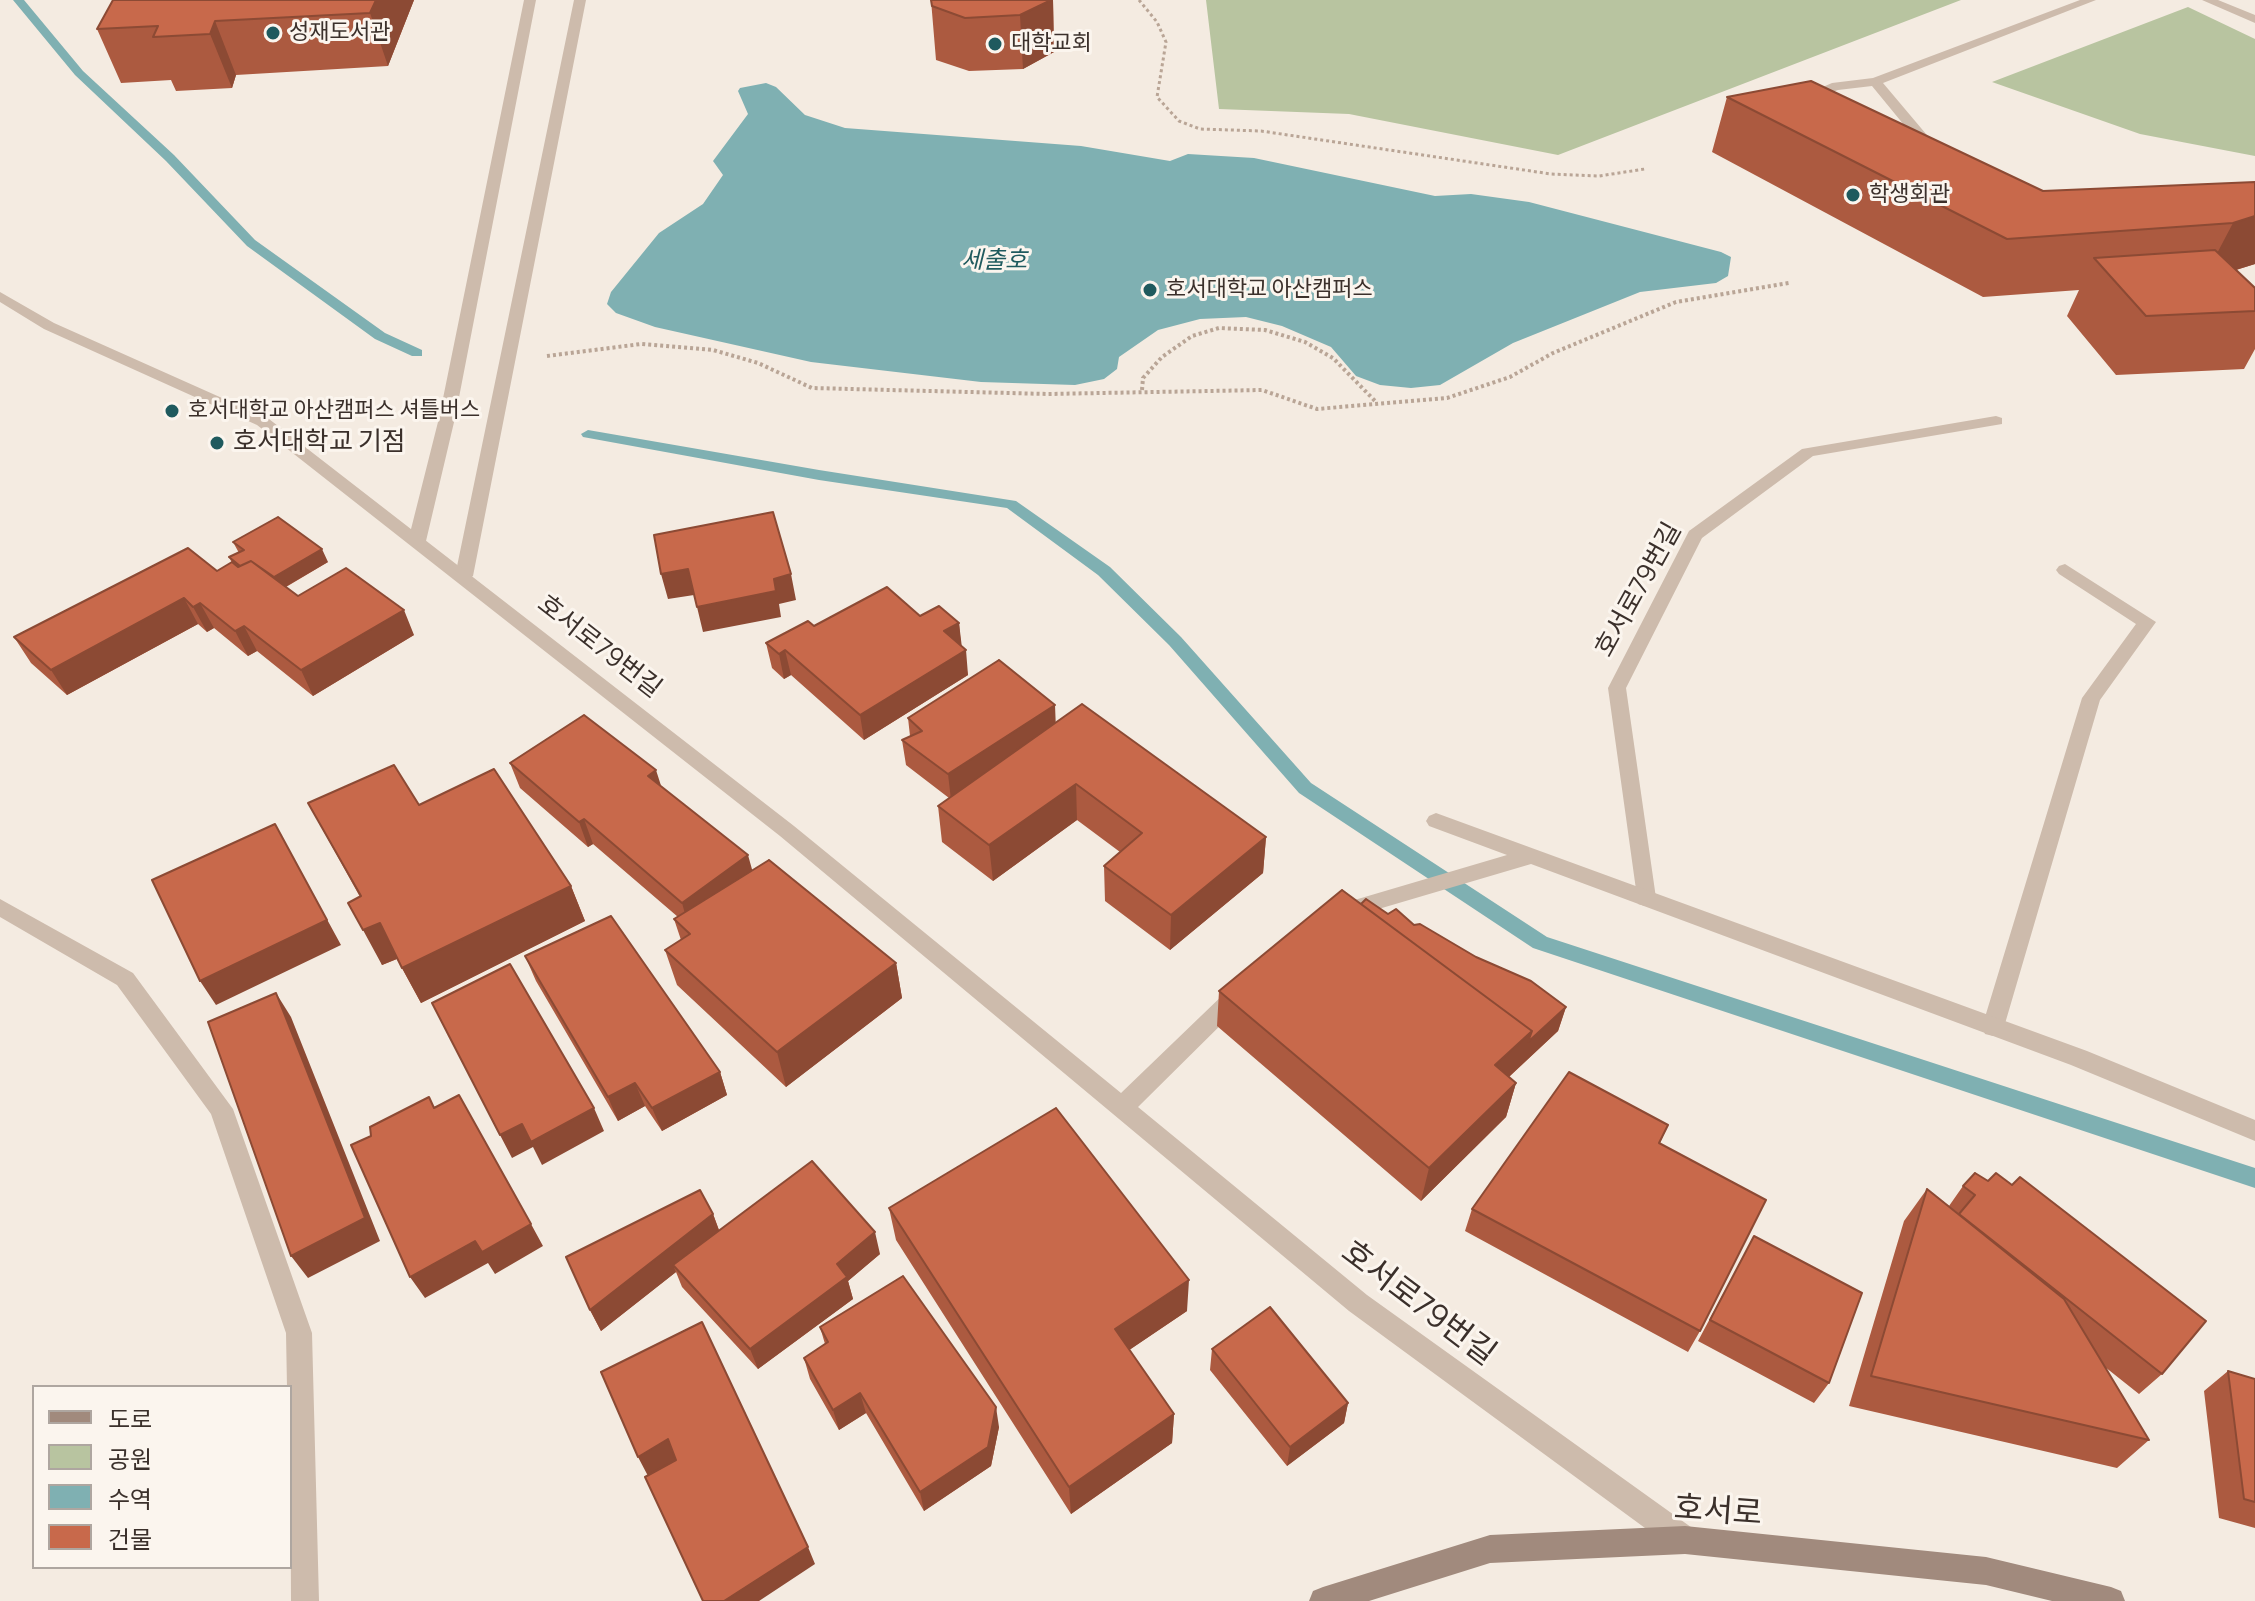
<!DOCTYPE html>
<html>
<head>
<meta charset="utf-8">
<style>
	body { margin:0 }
	#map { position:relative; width:2255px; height:1601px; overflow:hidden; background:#f4ebe1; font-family:Manrope,"Noto Sans KR",sans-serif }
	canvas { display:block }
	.legend { position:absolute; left:32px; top:1385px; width:260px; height:184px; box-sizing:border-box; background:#fbf5ee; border:2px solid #aea6a0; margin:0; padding:10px 14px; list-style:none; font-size:24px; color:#3b302b }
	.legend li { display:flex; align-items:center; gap:16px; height:40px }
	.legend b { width:40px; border:2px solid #aea6a0 }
</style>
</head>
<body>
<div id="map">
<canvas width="2255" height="1601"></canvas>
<ul class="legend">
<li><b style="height:10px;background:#a18a7d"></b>도로</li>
<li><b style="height:22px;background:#b8c4a0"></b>공원</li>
<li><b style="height:22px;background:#7fb0b2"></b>수역</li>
<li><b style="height:22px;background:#c8694b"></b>건물</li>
</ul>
</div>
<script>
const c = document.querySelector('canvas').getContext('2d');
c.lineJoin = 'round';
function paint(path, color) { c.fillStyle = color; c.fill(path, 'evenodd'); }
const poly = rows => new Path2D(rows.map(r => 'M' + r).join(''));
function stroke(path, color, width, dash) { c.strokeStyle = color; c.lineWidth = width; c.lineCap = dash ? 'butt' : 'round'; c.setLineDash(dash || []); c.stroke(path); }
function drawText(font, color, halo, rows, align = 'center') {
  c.font = font + ' Manrope,"Noto Sans KR",sans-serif'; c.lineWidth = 6; c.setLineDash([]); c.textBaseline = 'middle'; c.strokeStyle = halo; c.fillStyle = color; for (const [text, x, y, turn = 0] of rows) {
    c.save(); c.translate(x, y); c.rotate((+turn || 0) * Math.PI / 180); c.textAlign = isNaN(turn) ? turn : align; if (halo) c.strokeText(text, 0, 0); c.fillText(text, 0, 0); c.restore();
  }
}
paint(poly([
	[1206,0,1961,0,1558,155,1349,114,1219,109],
	[2188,7,2255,39,2255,156,2140,134,1992,82]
]), '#b8c4a0');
paint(poly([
	[766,83,776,87,805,115,845,128,1081,146,1170,161,1188,154,1254,158,1435,196,1471,194,1529,202,1721,252,1731,257,1728,276,1716,283,1640,292,1513,343,1440,385,1411,388,1380,385,1356,376,1331,347,1282,326,1246,317,1200,319,1158,330,1119,357,1117,369,1104,379,1075,385,981,382,811,362,655,327,616,313,607,304,611,292,659,233,703,204,723,175,713,161,748,114,738,91,740,88]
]), '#7fb0b2');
paint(poly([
	[13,0,24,0,83,71,174,155,255,240,385,333,422,350,422,356,412,356,375,339,247,246,166,161,75,75,13,0],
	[588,430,819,470,1016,501,1110,567,1181,637,1311,783,1547,937,2255,1168,2255,1188,1533,948,1299,793,1169,645,1098,575,1007,508,819,480,583,437,581,434,588,430]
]), '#7fb0b2');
stroke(poly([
	[1139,0,1157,22,1166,42,1157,97,1179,121,1200,129,1261,131,1551,174,1599,176,1645,169]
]), '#b9a596', 3, [3, 3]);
stroke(poly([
	[547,356,641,344,713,350,758,363,812,388,1048,394,1262,390,1317,409,1447,398,1510,377,1553,353,1676,302,1789,283],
	[1142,390,1143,378,1162,357,1192,336,1219,328,1265,330,1305,342,1333,358,1377,403]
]), '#b9a596', 4, [3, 3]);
paint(poly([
	[524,0,536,0,455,418,426,541,417,547,408,541,439,418,524,0],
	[574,0,586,0,473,576,464,582,455,576,574,0],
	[2080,0,2096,0,1883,83,1937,147,1937,153,1927,153,1872,86,1838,90,1804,102,1798,98,1832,83,1873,78,2080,0],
	[2202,0,2218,0,2255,15,2255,23,2202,0],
	[1996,416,2002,418,2002,424,1813,456,1702,538,1626,688,1656,898,1652,904,1645,906,1638,904,1608,688,1689,531,1802,449,1996,416],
	[2065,564,2156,622,2100,700,2004,1027,2001,1034,1993,1036,1985,1034,1982,1027,2082,698,2136,624,2059,574,2056,570,2059,566,2065,564],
	[0,899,133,973,233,1109,312,1333,319,1601,291,1601,290,1387,287,1387,286,1333,211,1114,117,985,0,917,0,899]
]), '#cdbbac');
paint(poly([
	[0,292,54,323,269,419,794,826,1121,1093,1228,990,1236,987,1244,990,1247,996,1244,1002,1138,1107,1367,1295,1695,1530,1699,1540,1695,1550,1685,1554,1675,1550,1349,1311,780,836,257,425,44,329,0,302,0,292],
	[1436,813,2087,1051,2255,1120,2255,1141,2071,1065,1531,864,1348,918,1341,916,1337,910,1341,904,1507,855,1429,826,1426,821,1429,816,1436,813]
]), '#cdbbac');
paint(poly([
	[1685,1526,1986,1557,2111,1587,2121,1591,2125,1601,2052,1601,1986,1585,1685,1554,1490,1563,1369,1601,1309,1601,1313,1591,1323,1587,1490,1535,1685,1526]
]), '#a18a7d');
paint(poly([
	[113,0,414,0,388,66,236,75,232,88,176,91,171,80,121,83,97,29],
	[931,0,1053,0,1054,52,1023,69,969,71,936,60],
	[1727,97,2043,191,2255,182,2255,264,2236,270,2255,288,2255,349,2244,369,2116,375,2067,316,2079,290,1983,297,1712,152],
	[233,542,328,562,286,587,298,596,414,635,313,696,257,651,248,656,214,628,207,632,198,624,67,695,31,663,14,637,217,571,232,563,229,557,239,553],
	[920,616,959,623,961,646,968,675,864,740,791,675,784,679,772,668,766,643,814,626],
	[1055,705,1055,723,1266,837,1263,873,1170,950,1105,901,1104,866,1120,852,1077,820,993,881,942,842,938,806,949,798,906,765,902,740,910,736,908,718],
	[510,763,661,787,752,871,896,963,902,998,786,1087,677,985,665,950,681,940,674,919,678,917,593,844,588,847,520,788],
	[308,803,419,805,571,886,585,921,421,1003,397,959,382,965,360,897],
	[1361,904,1414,925,1476,957,1566,1007,1558,1031,1509,1077,1516,1083,1506,1117,1421,1201,1217,1026,1219,991],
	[525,956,720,1072,727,1095,662,1131,645,1106,618,1121,536,981],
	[1668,1125,1660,1143,1700,1331,1688,1352,1465,1231,1472,1209],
	[1988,1181,2162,1374,2139,1394,2105,1367,2149,1440,2117,1468,1849,1406,1904,1221,1927,1189,1949,1206,1963,1186],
	[889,1208,1187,1311,1129,1350,1174,1414,1172,1443,1071,1514,896,1240],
	[713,1214,719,1230,880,1254,848,1281,853,1299,758,1369,682,1287,676,1272,601,1331,590,1310],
	[1754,1236,1829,1383,1814,1403,1698,1341],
	[820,1327,999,1427,991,1466,924,1511,866,1413,839,1430,810,1379,804,1358,825,1344],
	[1212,1349,1348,1403,1344,1423,1287,1466,1210,1370],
	[2228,1371,2255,1379,2255,1528,2219,1518,2204,1391]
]), '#ac5a40');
paint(poly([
	[376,0,414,0,388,66,370,13],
	[1051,0,1053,0,1054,52,1023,69,1020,15],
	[215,21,236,75,232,88,210,34],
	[2255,216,2255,264,2203,280,2233,223],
	[322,549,328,562,280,590,274,577],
	[688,569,694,595,668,599,661,574],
	[791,574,796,600,779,604,781,617,703,632,697,607,774,579],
	[184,598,198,624,67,695,51,670],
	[200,603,214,628,207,632,193,607],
	[404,610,414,635,313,696,301,670],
	[959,623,962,648,944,631],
	[244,626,257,651,248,656,235,631],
	[785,650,791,675,784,679,779,654],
	[966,650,968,675,864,740,860,715],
	[1055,705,1056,730,951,800,948,774],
	[656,770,664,795,648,776],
	[1076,784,1077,820,993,881,989,845],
	[584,819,593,844,588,847,579,822],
	[275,824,341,945,216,1005,200,981],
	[1266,837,1263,873,1170,950,1171,915],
	[748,855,755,880,689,928,682,903],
	[571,886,585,921,421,1003,402,968],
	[380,923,399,958,382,965,363,930],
	[896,963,902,998,786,1087,777,1052],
	[276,993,291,1017,380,1241,308,1278,291,1256],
	[1566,1007,1558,1031,1485,1099,1495,1065,1532,1031],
	[720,1072,727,1095,662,1131,652,1108],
	[635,1083,645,1106,618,1121,608,1097],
	[1516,1083,1506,1117,1421,1201,1429,1168],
	[594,1108,604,1131,542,1165,533,1147,512,1158,500,1135,522,1124],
	[713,1214,721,1236,673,1265,676,1272,601,1331,590,1310],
	[531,1224,543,1246,495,1274,488,1263,425,1298,410,1277,475,1241],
	[875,1232,880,1254,848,1281,853,1299,758,1369,750,1349,837,1264],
	[1189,1280,1187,1311,1116,1359,1115,1329],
	[860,1393,866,1413,839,1430,833,1410],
	[1348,1403,1344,1423,1287,1466,1290,1447],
	[996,1407,999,1427,991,1466,924,1511,920,1492],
	[1174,1414,1172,1443,1071,1514,1069,1487],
	[668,1439,678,1459,648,1476,638,1457],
	[808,1547,815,1564,759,1601,724,1601]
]), '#8c4a34');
const building = poly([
	[113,0,376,0,370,13,215,21,210,34,153,37,158,26,97,29,113,0],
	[931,0,1051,0,1020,15,965,18,932,6,931,0],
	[1811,81,2043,191,2255,182,2255,216,2233,223,2007,239,1727,97,1811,81],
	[2215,250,2255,288,2255,311,2146,316,2094,258,2215,250],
	[773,512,791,574,774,579,776,591,697,607,688,569,661,574,654,535,773,512],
	[278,517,322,549,274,577,251,561,240,566,229,557,244,550,233,542,278,517],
	[188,548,217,571,232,562,238,567,251,561,298,596,346,568,404,610,301,670,244,626,235,631,200,603,193,607,184,598,51,670,14,637,188,548],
	[887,587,920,616,939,606,959,623,944,631,966,650,860,715,785,650,779,654,766,643,808,621,814,626,887,587],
	[999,660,1055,705,948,774,902,740,922,731,908,718,999,660],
	[1082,704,1266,837,1171,915,1104,866,1142,833,1076,784,989,845,938,806,1082,704],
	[584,715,656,770,648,776,748,855,682,903,584,819,579,822,510,763,584,715],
	[394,765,419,805,494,769,571,886,402,968,380,923,363,930,348,903,361,896,308,803,394,765],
	[275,824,327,920,200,981,152,880,275,824],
	[769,860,896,963,777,1052,665,950,690,934,674,919,769,860],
	[1342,890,1532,1031,1495,1065,1516,1083,1429,1168,1219,991,1342,890],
	[1366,899,1388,914,1396,909,1414,925,1420,924,1476,957,1531,981,1566,1007,1528,1042,1532,1031,1361,904,1366,899],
	[611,916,720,1072,652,1108,635,1083,608,1097,525,956,611,916],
	[510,964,594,1108,531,1142,522,1124,500,1135,432,1003,510,964],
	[276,993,365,1218,291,1256,208,1022,276,993],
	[1569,1072,1668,1125,1659,1143,1766,1200,1700,1331,1472,1209,1569,1072],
	[459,1095,531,1224,482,1252,475,1241,410,1277,351,1145,371,1136,370,1127,429,1097,434,1108,459,1095],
	[1056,1108,1189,1280,1115,1329,1174,1414,1069,1487,889,1208,1056,1108],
	[812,1161,875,1232,837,1264,847,1277,750,1349,673,1265,812,1161],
	[1975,1173,1988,1181,1996,1173,2012,1185,2020,1177,2206,1321,2162,1374,1959,1214,1975,1195,1963,1186,1975,1173],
	[1927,1189,2064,1299,2149,1440,1871,1376,1927,1189],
	[700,1190,713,1214,590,1310,566,1257,700,1190],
	[1754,1236,1862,1293,1829,1383,1710,1320,1754,1236],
	[903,1276,996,1407,988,1447,920,1492,860,1393,833,1410,804,1358,828,1342,820,1327,903,1276],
	[1270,1307,1348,1403,1290,1447,1212,1349,1270,1307],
	[702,1322,808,1547,724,1601,703,1601,645,1477,676,1460,668,1439,638,1457,601,1372,702,1322],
	[2228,1371,2255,1379,2255,1502,2244,1499,2228,1371]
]);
paint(building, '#c8694b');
stroke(building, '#8c4a34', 2);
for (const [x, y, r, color] of [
	[273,33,8,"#1f5a5e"],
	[995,44,8,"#1f5a5e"],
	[1853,195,8,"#1f5a5e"],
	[1150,290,8,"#1f5a5e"],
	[172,411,8,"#1f5a5e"],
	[217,443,8,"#1f5a5e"]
]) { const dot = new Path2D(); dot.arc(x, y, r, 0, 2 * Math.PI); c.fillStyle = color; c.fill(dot); stroke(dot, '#fbf5ee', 3); }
drawText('22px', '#3b302b', '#fbf5ee', [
	["성재도서관",289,33],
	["대학교회",1011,44],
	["학생회관",1869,195],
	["호서대학교 아산캠퍼스",1166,290],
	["호서대학교 아산캠퍼스 셔틀버스",188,411]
], 'left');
drawText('italic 24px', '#1f5a5e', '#fbf5ee', [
	["세출호",994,261]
]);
drawText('26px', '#3b302b', '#fbf5ee', [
	["호서대학교 기점",233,443]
], 'left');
drawText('26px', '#3b302b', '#fbf5ee', [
	["호서로79번길",1639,590,-61],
	["호서로79번길",599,647,38]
]);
drawText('32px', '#3b302b', '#fbf5ee', [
	["호서로79번길",1418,1304,37],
	["호서로",1718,1512,4]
]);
</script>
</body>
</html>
